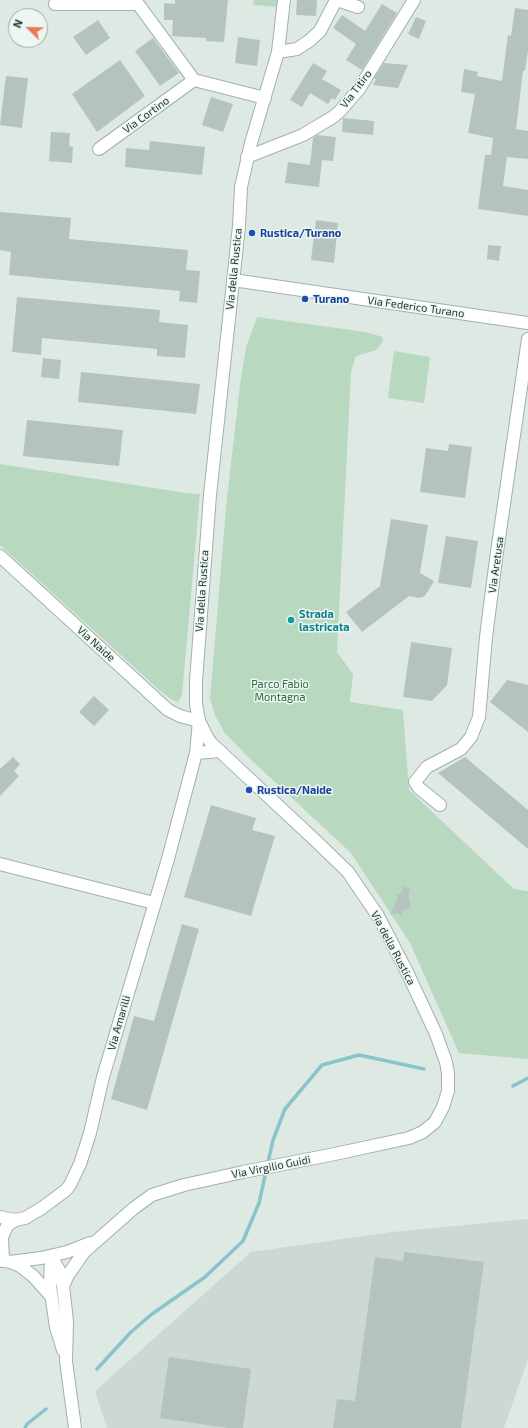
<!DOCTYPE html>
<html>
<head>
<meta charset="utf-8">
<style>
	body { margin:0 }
	#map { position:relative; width:528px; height:1428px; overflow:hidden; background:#dee9e4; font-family:"Exo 2",sans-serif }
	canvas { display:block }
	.north { position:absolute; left:8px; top:8px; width:40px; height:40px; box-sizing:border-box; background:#eef6f2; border:1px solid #9caaa4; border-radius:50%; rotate:293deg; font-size:11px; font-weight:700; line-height:16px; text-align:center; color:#213730 }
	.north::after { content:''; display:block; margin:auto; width:14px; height:18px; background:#e97a5c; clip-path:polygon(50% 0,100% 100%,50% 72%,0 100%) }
</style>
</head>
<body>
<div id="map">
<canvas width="528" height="1428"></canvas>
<div class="north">N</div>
</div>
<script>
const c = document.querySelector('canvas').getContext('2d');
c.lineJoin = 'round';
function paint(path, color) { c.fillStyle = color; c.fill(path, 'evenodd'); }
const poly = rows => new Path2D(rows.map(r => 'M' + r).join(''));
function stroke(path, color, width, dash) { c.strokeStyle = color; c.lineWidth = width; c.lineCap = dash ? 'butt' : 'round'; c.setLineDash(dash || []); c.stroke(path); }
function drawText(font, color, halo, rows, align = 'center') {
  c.font = font + ' "Exo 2",sans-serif'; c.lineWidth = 3; c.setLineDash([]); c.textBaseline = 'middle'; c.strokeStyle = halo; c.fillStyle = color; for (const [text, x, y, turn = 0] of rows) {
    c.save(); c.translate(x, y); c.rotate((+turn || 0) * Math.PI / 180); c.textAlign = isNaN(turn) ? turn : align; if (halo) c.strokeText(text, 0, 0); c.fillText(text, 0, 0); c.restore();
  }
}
paint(poly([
	[528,1219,528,1359,504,1428,107,1428,95,1391,251,1252,392,1232]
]), '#cdd8d3');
paint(poly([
	[254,0,278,0,278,7,253,5],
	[257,317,366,332,383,337,382,343,376,350,356,356,351,372,337,652,353,674,350,702,403,710,409,790,514,889,528,891,528,1059,459,1053,410,943,351,853,248,757,224,732,215,715,210,699,226,507,240,385,246,347],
	[394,351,430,357,424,403,388,398],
	[0,464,186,493,200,494,182,695,178,702,172,700,158,689,0,545]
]), '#b8d9c0');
stroke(poly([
	[513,1086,528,1078],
	[97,1369,131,1332,152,1314,205,1277,243,1241,259,1203,273,1140,285,1109,322,1065,359,1055,424,1069],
	[25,1428,27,1424,46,1409]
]), '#89c4cb', 3.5);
paint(poly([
	[175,0,228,0,224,42,206,41,206,38,172,36,173,20,164,20,164,3,175,4],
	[297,0,317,0,316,16,296,15],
	[382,4,397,13,362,70,346,60,356,44,333,28,342,15,365,31],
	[515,8,528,10,528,50,525,71,523,71,516,129,528,131,528,159,507,157,503,186,528,190,528,216,478,209,485,155,491,155,493,138,468,133,475,94,461,92,464,69,478,72,477,76,502,81,508,35,511,36],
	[416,17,426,21,419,39,408,34],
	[98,20,110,38,86,55,73,37],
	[238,37,260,40,257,66,235,63],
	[153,38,179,73,160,86,135,51],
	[120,60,145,96,97,132,72,94],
	[313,63,327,71,322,79,341,90,335,100,332,98,328,104,310,93,302,107,290,100],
	[384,63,408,65,398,88,373,85,376,79,374,78],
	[6,76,28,78,22,128,0,125],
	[211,97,233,104,223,132,202,125],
	[343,118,374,121,373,135,342,132],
	[51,132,70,133,69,146,73,147,72,163,49,161],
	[317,135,336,137,333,161,322,160,319,187,285,183,288,162,310,165,313,138],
	[150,141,205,147,202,175,125,167,126,148,149,150],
	[0,212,71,218,69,239,188,250,186,270,200,271,197,303,179,301,180,291,9,275,11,252,0,250],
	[316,220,338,223,334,263,311,260],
	[488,245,501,246,499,261,487,259],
	[17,297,160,310,159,322,188,325,185,358,157,356,157,349,42,338,41,355,12,352],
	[43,358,61,360,59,379,41,377],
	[81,372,200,384,196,414,78,402],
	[27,420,123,430,119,466,23,456],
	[449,444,472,447,465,498,420,492,426,448,448,451],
	[391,519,428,525,420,573,434,581,425,596,419,598,409,596,362,632,346,612,380,586],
	[446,536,478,541,471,588,438,583],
	[411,642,452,648,447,685,432,701,403,697],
	[507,680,528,685,528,732,490,702],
	[94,696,109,710,94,726,79,712],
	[13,757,20,764,14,771,19,776,0,796,0,769],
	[465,757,528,810,528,849,438,773],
	[211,805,256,818,252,830,275,836,251,916,184,897],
	[404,886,410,889,408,896,411,907,402,911,401,915,396,913,390,915,398,898,396,894,401,893],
	[182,924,199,929,147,1110,111,1099,134,1016,154,1021],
	[404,1252,484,1262,461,1428,333,1428,337,1399,355,1401,375,1257,403,1261],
	[169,1357,251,1369,243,1428,228,1428,160,1418]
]), '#b4c3bd');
const minor = poly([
	[337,0,358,7],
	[55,4,138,4,194,80,265,98],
	[278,52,297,49,309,41,320,31,336,0],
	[99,149,194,80],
	[247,157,303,135,333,117,340,111,359,89,414,0],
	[0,556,168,710,180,716,199,721,196,753,220,751],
	[440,805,419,788,415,782,427,767,461,749,471,737,479,717,486,637,496,559,528,339],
	[0,864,154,903],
	[0,1217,15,1220],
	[3,1261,2,1237,7,1226,15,1220,25,1218,42,1208,66,1190,70,1185,80,1164,90,1133,103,1077,168,859,196,753]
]);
const tertiary = poly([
	[233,280,528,323],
	[51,1256,59,1270,63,1286,67,1321,66,1361,75,1428],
	[51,1256,50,1286,53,1307,56,1327,63,1350],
	[0,1260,10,1262,41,1258,67,1252,90,1243],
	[10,1262,20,1266,33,1276,51,1296],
	[63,1286,68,1275,84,1252,134,1208,152,1195,184,1185,243,1172,330,1155,409,1138,423,1132,435,1122,443,1107,448,1091,448,1073,446,1062,436,1034,407,972,378,916,348,872,317,842,211,743,207,737,199,721,196,704,196,681,210,495,239,226,241,187,251,143,278,52,284,0]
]);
stroke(minor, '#a2b0aa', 14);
stroke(tertiary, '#a2b0aa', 14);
stroke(minor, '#fff', 12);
stroke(tertiary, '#fff', 12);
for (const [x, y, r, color] of [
	[252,233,4,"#1a4fb4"],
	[305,299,4,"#1a4fb4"],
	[291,620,4,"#0f9aa8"],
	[249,790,4,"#1a4fb4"]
]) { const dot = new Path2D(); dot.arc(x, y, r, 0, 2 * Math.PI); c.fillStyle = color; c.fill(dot); stroke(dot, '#eef6f2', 1.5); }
drawText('11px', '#213730', '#eef6f2', [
	["Via Titiro",356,89,-53],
	["Via Cortino",146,115,-36],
	["Via della Rustica",234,269,-84],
	["Via Federico Turano",416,307,8],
	["Via Aretusa",496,565,-82],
	["Via della Rustica",202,591,-86],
	["Via Naide",96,644,42],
	["Via della Rustica",393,948,62],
	["Via Amarilli",119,1023,-74],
	["Via Virgilio Guidi",271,1167,-11]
]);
drawText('bold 11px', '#164399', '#eef6f2', [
	["Rustica/Turano",260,233],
	["Turano",313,299],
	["Rustica/Naide",257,790]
], 'left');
drawText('bold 11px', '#0d838f', '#eef6f2', [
	["Strada",299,614],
	["lastricata",299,627]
], 'left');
drawText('11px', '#2e6b43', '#eef6f2', [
	["Parco Fabio",280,684],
	["Montagna",280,697]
]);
</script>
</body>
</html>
